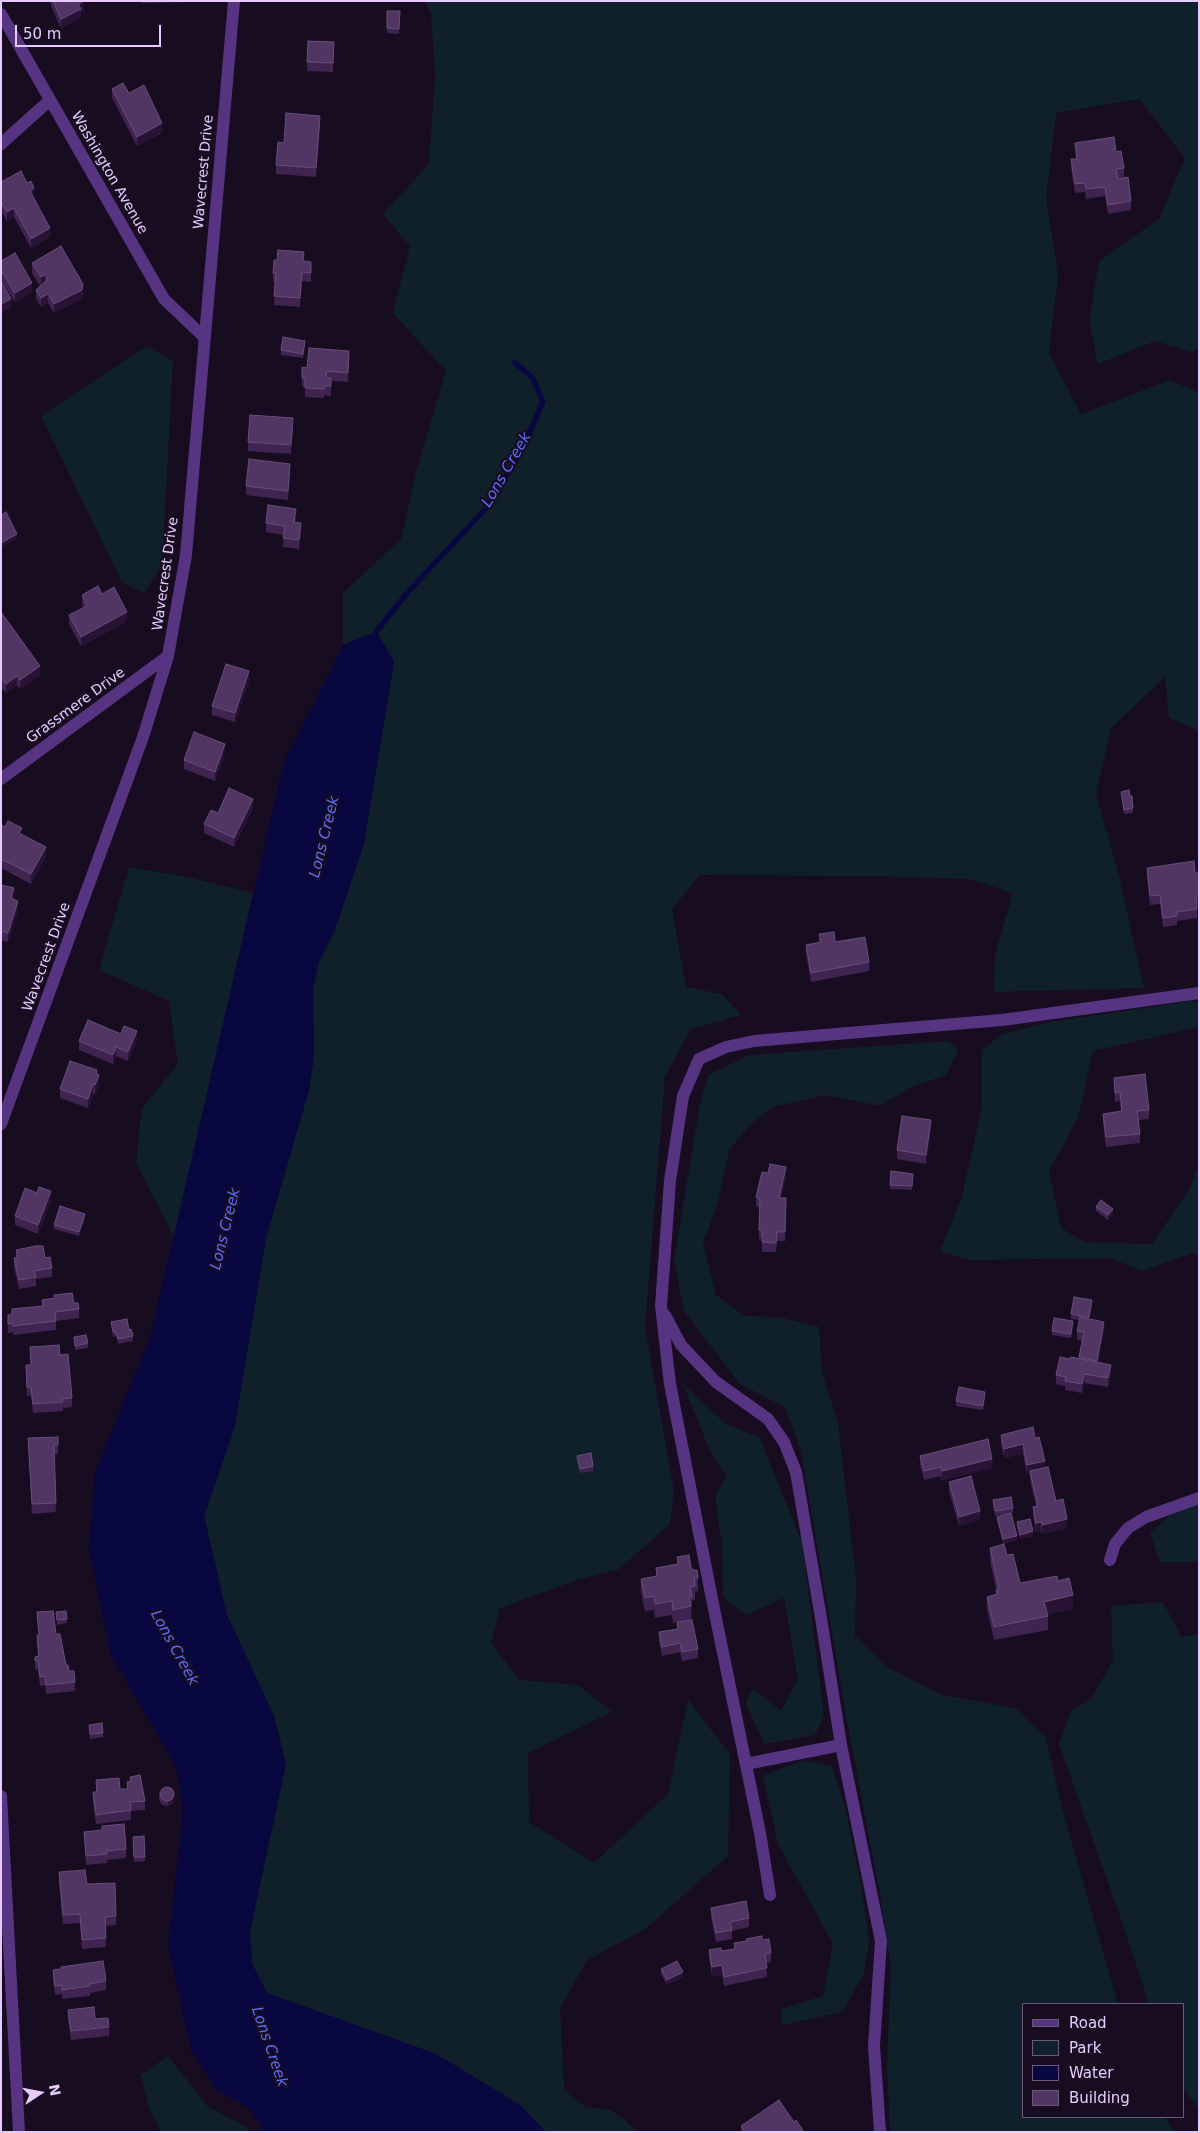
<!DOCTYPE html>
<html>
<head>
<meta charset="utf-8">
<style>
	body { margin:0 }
	#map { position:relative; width:1200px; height:2133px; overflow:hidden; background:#180c21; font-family:"DejaVu Sans",sans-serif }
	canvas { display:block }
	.frame { position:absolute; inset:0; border:2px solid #e7cbff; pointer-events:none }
	.legend { position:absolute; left:1022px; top:2003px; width:162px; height:115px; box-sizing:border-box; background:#180c21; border:1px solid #6b587a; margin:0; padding:6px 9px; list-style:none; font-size:15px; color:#e7cbff }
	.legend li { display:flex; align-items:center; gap:10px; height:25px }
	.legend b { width:25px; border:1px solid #6b587a }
	.north { position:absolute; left:15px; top:2068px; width:50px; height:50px; -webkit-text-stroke:4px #180c21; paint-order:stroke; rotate:79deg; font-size:14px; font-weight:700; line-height:20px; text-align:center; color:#e7cbff }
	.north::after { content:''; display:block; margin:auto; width:18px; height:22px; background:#e7cbff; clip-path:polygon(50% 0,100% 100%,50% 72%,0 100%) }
	.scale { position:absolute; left:15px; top:25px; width:146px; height:22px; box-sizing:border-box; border:2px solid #e7cbff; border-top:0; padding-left:6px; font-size:15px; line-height:18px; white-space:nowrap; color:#e7cbff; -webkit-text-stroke:4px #180c21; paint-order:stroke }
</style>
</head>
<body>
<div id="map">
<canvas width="1200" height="2133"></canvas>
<div class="frame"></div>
<ul class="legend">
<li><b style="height:6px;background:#573482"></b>Road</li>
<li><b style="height:14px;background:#0f202b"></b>Park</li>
<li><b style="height:14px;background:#09073f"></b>Water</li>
<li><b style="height:14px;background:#513663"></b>Building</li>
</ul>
<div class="north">N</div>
<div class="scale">50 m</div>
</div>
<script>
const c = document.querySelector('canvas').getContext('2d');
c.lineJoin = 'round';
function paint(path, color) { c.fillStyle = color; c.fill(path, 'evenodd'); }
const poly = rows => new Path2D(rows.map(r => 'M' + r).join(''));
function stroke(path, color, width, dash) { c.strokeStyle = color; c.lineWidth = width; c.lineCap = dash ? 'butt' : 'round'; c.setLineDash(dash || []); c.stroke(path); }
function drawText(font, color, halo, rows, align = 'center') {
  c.font = font + ' "DejaVu Sans",sans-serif'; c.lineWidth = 4.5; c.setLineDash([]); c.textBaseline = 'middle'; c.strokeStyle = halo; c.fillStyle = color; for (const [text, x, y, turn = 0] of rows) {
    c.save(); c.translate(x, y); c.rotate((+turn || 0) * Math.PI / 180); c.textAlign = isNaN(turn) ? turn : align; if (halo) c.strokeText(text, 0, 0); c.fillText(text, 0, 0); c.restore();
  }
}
paint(poly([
	[425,1,1199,1,1199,348,1193,352,1155,341,1098,364,1089,321,1099,261,1159,219,1185,158,1139,99,1056,113,1046,197,1058,275,1049,353,1081,414,1170,380,1199,393,1199,731,1169,717,1165,677,1111,728,1096,794,1119,876,1144,988,994,992,995,954,1013,893,970,879,871,876,700,875,672,909,686,987,722,994,741,1015,691,1029,665,1076,645,1328,674,1491,670,1524,619,1569,577,1580,500,1608,491,1643,519,1680,578,1685,612,1712,528,1753,529,1822,594,1863,668,1794,688,1700,730,1754,728,1856,645,1929,587,1960,560,2009,564,2090,585,2107,610,2110,624,2119,637,2132,546,2132,520,2105,436,2054,267,1993,252,1964,250,1931,286,1764,274,1716,227,1615,204,1516,235,1426,266,1238,309,1090,314,1057,313,989,319,962,334,932,364,844,394,661,376,632,343,645,343,593,401,539,417,469,446,371,393,313,410,246,383,214,429,164,435,76,431,13],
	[147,346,173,361,162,565,144,593,122,582,41,416],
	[129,867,188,877,253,893,174,1237,136,1163,142,1108,178,1064,169,1001,99,970],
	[1191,1001,1199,1003,1199,1027,1093,1051,1078,1118,1049,1171,1061,1228,1084,1242,1152,1244,1189,1190,1199,1164,1199,1255,1192,1253,1142,1271,1110,1258,971,1260,940,1252,962,1196,982,1107,982,1050,1001,1035,1049,1022],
	[949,1041,958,1051,946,1075,911,1087,880,1106,825,1095,773,1107,750,1125,729,1150,718,1203,703,1243,716,1295,744,1316,779,1317,819,1327,822,1372,838,1423,856,1578,855,1636,887,1667,942,1695,1015,1708,1045,1736,1064,1815,1118,2004,1024,2004,1024,2117,1165,2117,1175,2132,890,2132,887,2064,891,1966,879,1889,845,1710,801,1451,785,1407,740,1384,684,1311,674,1260,700,1103,708,1075,749,1055],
	[683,1384,726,1424,759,1437,802,1542,824,1716,815,1735,764,1744,746,1703,752,1688,781,1711,798,1679,784,1598,746,1615,723,1597,722,1541,717,1517,716,1494,727,1476,710,1451],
	[1199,1502,1199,1562,1160,1562,1150,1533,1170,1515],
	[1163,1602,1181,1637,1199,1634,1199,2109,1184,2089,1184,2004,1149,2004,1124,1928,1059,1744,1071,1711,1090,1700,1113,1661,1111,1606],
	[804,1760,832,1766,845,1807,862,1890,869,1942,864,1974,842,2012,782,2025,781,2009,823,1996,833,1944,778,1844,763,1776],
	[168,2056,208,2107,247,2127,250,2132,161,2132,149,2108,141,2075]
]), '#0f202b');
paint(poly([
	[376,632,394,661,364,844,334,932,319,962,313,989,314,1057,309,1090,266,1238,235,1426,204,1516,227,1615,274,1716,286,1764,250,1931,252,1964,267,1993,436,2054,520,2105,546,2132,264,2132,250,2109,216,2089,191,2050,168,1945,183,1810,176,1767,111,1655,89,1550,95,1472,150,1338,284,762,343,645]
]), '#09073f');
stroke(poly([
	[375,638,376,632,407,593,489,505,520,453,543,402,533,378,515,363]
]), '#09073f', 5.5);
stroke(poly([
	[1,14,164,299,204,337],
	[1,144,50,100],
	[1,779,168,656],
	[1,1124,143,737,168,656,186,555,234,1],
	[665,1315,681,1345,716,1382,768,1419,784,1442,796,1472,821,1618,841,1745],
	[1110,1560,1115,1544,1128,1528,1146,1517,1199,1498],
	[746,1764,841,1745,881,1941,874,2046,880,2132],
	[1,1796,19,2132],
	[770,1895,760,1833,712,1599,670,1384,661,1306,670,1181,683,1096,699,1059,726,1047,754,1041,1002,1020,1199,993]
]), '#573482', 12);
paint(poly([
	[51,1,84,1,84,10,81,12,81,18,61,28,51,6],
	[142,1,183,1,183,2,142,3],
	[387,11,400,11,399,34,387,33],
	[308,41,334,42,333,72,307,71],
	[112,89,129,93,162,133,137,146,112,98],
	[320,125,316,177,276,174,276,165,284,143],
	[1075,143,1116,152,1124,168,1124,177,1118,178,1131,201,1131,210,1108,214,1105,196,1086,199,1085,192,1075,193,1071,168,1071,159,1076,159],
	[1,182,34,197,50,237,31,248,14,217,7,221,1,211],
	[1,261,32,292,15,302,1,280],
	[304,261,311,271,311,282,302,281,300,307,274,305,275,282,273,282,273,273],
	[32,263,83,293,82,299,54,313,48,303,41,307,36,299,36,290,40,286,32,273],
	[305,345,303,358,281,355,281,350],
	[349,360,348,382,331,381,331,396,324,395,324,398,305,397,305,387,302,387,302,378,307,368],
	[293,427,291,454,248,451,248,442],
	[290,473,288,500,246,495,246,486],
	[296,518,295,522,301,532,299,549,283,547,284,535,266,532,266,523],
	[82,595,127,621,81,646,69,624,69,615,83,608,82,604],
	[1,612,40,675,20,689,17,685,6,693,1,687],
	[249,681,235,722,212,715,212,706],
	[225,753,215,781,184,769,184,760],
	[1121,792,1133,808,1133,813,1124,814],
	[253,808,234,847,204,833,204,824,218,813],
	[1,825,22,835,46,856,31,884,1,868],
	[1147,868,1195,873,1199,873,1199,903,1197,904,1197,918,1177,921,1177,925,1163,927,1160,904,1150,905,1147,877],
	[1,885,14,898,13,899,18,910,8,942,1,940],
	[819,934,835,942,869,962,869,971,811,982,806,954,806,945,819,942],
	[137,1040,128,1061,116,1056,113,1064,79,1050,79,1041],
	[97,1075,99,1084,95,1094,93,1093,88,1108,60,1098,60,1089],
	[1114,1078,1149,1110,1149,1119,1138,1120,1140,1134,1140,1143,1106,1147,1103,1123,1103,1114,1121,1112,1120,1101,1115,1102],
	[931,1129,926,1164,897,1159,897,1150],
	[786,1176,781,1198,786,1198,785,1241,777,1241,776,1252,762,1252,762,1239,759,1239,759,1207,756,1206,756,1197],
	[913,1179,912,1190,890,1189,890,1185],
	[51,1200,38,1234,15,1225,15,1216],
	[1096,1207,1113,1214,1108,1220,1096,1211],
	[85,1219,79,1236,54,1229,54,1225],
	[16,1250,45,1258,52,1268,52,1277,36,1279,36,1286,19,1289,14,1267,14,1258,16,1258],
	[42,1300,74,1303,79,1309,79,1318,56,1321,56,1330,13,1335,13,1332,8,1333,8,1315,42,1306],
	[1092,1305,1089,1319,1104,1331,1098,1362,1111,1374,1108,1387,1084,1383,1082,1393,1065,1390,1065,1386,1056,1384,1056,1375,1070,1359,1079,1358,1082,1341,1077,1340,1077,1331,1080,1320,1071,1319,1071,1314],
	[111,1322,129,1330,133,1336,133,1341,118,1344,116,1336,113,1337],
	[1073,1325,1071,1338,1052,1335,1052,1331],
	[74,1337,88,1343,88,1348,75,1350],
	[30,1347,60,1355,72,1398,72,1407,63,1408,63,1411,33,1413,31,1396,27,1396,26,1374,26,1365,31,1365],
	[985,1396,983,1410,956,1406,956,1401],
	[1001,1435,1035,1438,1056,1501,1067,1528,1042,1534,1041,1531,1036,1532,1033,1516,1033,1507,1036,1506,1030,1480,1030,1473,1027,1474,1023,1454,1004,1458,1001,1444],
	[28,1438,58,1445,58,1454,54,1454,56,1512,32,1514],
	[577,1456,593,1466,593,1471,580,1473,577,1461],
	[920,1456,992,1468,942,1480,941,1476,924,1480,920,1465],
	[949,1482,980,1520,959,1526,949,1491],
	[993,1500,1013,1508,1013,1512,1011,1513,1017,1540,1003,1544,997,1521,997,1517,1011,1513,995,1516],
	[1017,1522,1033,1536,1020,1539,1017,1527],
	[990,1548,1007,1555,1020,1583,1058,1581,1073,1609,1048,1614,1048,1630,994,1640,987,1610,987,1597,996,1595,996,1590,990,1561],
	[677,1557,691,1567,698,1578,698,1591,695,1592,695,1600,692,1600,691,1620,698,1649,698,1658,682,1661,680,1652,662,1656,659,1641,659,1632,677,1629,677,1622,673,1623,672,1615,655,1618,654,1610,645,1611,641,1593,641,1579,656,1577,656,1568,677,1564],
	[37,1612,56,1634,66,1665,75,1682,75,1691,46,1694,45,1685,40,1686,38,1669,35,1670,35,1657,38,1656,37,1644,37,1635,39,1635],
	[56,1612,67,1619,67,1623,57,1625],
	[89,1725,103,1733,103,1737,90,1739],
	[130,1777,145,1801,145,1810,131,1811,131,1820,96,1824,93,1801,93,1792,97,1792,96,1780,120,1789,127,1789,127,1782,130,1781],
	[159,1795,174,1798,173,1803,168,1806,162,1805,159,1800],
	[84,1832,126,1849,126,1858,107,1860,107,1863,86,1865],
	[144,1836,145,1861,134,1862,133,1837],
	[59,1872,87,1884,116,1916,116,1925,105,1926,106,1947,82,1949,80,1923,63,1924,59,1881],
	[711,1908,749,1918,749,1927,732,1931,732,1939,716,1942,711,1917],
	[746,1939,762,1940,771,1953,771,1962,766,1963,767,1977,724,1986,722,1974,712,1976,709,1959,709,1950,721,1951,734,1949,734,1943,746,1941],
	[661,1969,683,1977,667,1985,661,1974],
	[53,1970,106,1981,106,1990,90,1993,90,1996,62,1999,62,1994,55,1995,53,1980],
	[68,2010,95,2019,109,2027,109,2036,71,2040,68,2019],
	[794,2122,804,2132,741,2132,741,2126]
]), '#3f2450');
paint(poly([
	[84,1,84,10,81,12,81,18,61,28,61,19,78,4],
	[320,116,320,125,316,177,316,168],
	[162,123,162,133,137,146,137,137],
	[34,188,34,197,30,200,30,191],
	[14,208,14,217,7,221,7,212],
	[50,228,50,237,31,248,31,239],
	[302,272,302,281,300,307,300,298],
	[45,275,45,284,41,286,41,277],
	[32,283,32,292,15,302,15,293],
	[83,284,82,299,54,313,54,304],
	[48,294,48,303,41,307,41,298],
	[11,299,11,308,1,313,1,304],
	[293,418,293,427,291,454,291,445],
	[290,464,290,473,288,500,288,491],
	[301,523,301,532,299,549,299,540],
	[17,534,17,539,1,547,1,543],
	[127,612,127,621,81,646,81,637],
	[40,666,40,675,20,689,20,680],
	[249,671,249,681,235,722,235,713],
	[17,676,17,685,6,693,6,684],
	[225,744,225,753,215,781,215,772],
	[253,799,253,808,234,847,234,838],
	[46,847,46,856,31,884,31,874],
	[14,888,14,898,11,907,11,898],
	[18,901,18,910,8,942,8,933],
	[137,1031,137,1040,128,1061,128,1052],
	[116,1047,116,1056,113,1064,113,1055],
	[99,1075,99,1084,95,1094,95,1085],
	[93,1084,93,1093,88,1108,88,1099],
	[931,1120,931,1129,926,1164,926,1155],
	[786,1167,786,1176,779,1207,779,1198],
	[51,1191,51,1200,38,1234,38,1225],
	[1113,1209,1113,1214,1108,1220,1108,1215],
	[85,1214,85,1219,79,1236,79,1232],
	[1104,1322,1104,1331,1097,1370,1097,1361],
	[1111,1365,1111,1374,1108,1387,1108,1378],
	[1084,1374,1084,1383,1082,1393,1082,1384],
	[1023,1444,1023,1454,1004,1458,1004,1449],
	[992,1459,992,1468,942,1480,942,1471],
	[1045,1461,1045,1470,1027,1474,1027,1465],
	[980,1511,980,1520,959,1526,959,1517],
	[1067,1519,1067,1528,1042,1534,1042,1525],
	[1041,1522,1041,1531,1036,1532,1036,1523],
	[1033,1531,1033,1536,1020,1539,1020,1535],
	[1017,1536,1017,1540,1003,1544,1003,1539],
	[1073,1595,1073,1609,1044,1615,1044,1602],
	[174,1793,174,1798,173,1803,168,1806,168,1802],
	[722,1965,722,1974,712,1976,712,1967],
	[683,1972,683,1977,667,1985,667,1980]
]), '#281335');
const building = poly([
	[53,1,84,1,78,4,81,9,61,19,53,1],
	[387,11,400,11,399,29,387,28,387,11],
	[308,41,334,42,333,63,307,62,308,41],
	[123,83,129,93,144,85,162,123,137,137,112,89,123,83],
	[286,113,320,116,316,168,276,165,278,142,284,143,286,113],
	[1114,137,1116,152,1121,151,1124,168,1116,169,1118,179,1128,177,1131,201,1108,205,1105,187,1086,189,1085,183,1075,184,1071,159,1077,159,1075,143,1114,137],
	[21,171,27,183,31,181,34,188,30,191,50,228,31,239,14,208,7,212,1,202,1,190,2,189,1,182,21,171],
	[61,246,83,284,82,290,54,304,48,294,41,298,36,290,48,279,45,275,41,277,32,263,61,246],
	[278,250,304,252,303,261,311,262,311,273,302,272,300,298,274,296,276,273,273,273,274,260,277,260,278,250],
	[15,253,32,283,15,293,1,270,1,261,15,253],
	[1,281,11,299,1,304,1,281],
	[283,337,305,341,303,354,281,350,283,337],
	[309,348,349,351,348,373,327,371,326,376,331,379,331,386,324,386,324,389,305,388,305,378,302,378,302,367,307,368,309,348],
	[250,415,293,418,291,445,248,442,250,415],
	[249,459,290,464,288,491,246,486,249,459],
	[268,505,296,509,294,522,301,523,299,540,283,538,285,526,266,523,268,505],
	[6,512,17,534,1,543,1,515,6,512],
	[98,586,102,594,114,587,127,612,81,637,69,615,87,606,82,595,98,586],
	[1,612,40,666,20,680,17,676,6,684,1,678,1,612],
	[226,664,249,671,235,713,212,706,226,664],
	[194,732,225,744,215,772,184,760,194,732],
	[229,788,253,799,234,838,204,824,211,810,218,813,229,788],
	[1129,790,1130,796,1132,796,1133,808,1124,810,1121,792,1129,790],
	[8,821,22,828,19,833,46,847,31,874,1,859,1,825,5,827,8,821],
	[1194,861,1195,873,1199,873,1199,894,1196,895,1197,909,1177,912,1177,916,1163,918,1160,895,1150,896,1147,868,1194,861],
	[1,885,14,888,11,898,18,901,8,933,1,931,1,885],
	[834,932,835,942,865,937,869,962,811,973,806,945,821,942,819,934,834,932],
	[88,1020,121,1034,124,1026,137,1031,128,1052,116,1047,113,1055,79,1041,88,1020],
	[70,1061,97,1070,96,1074,99,1075,95,1085,93,1084,88,1099,60,1089,70,1061],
	[1145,1074,1149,1110,1137,1111,1140,1134,1106,1137,1103,1114,1122,1111,1120,1092,1115,1093,1114,1078,1145,1074],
	[902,1116,931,1120,926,1155,897,1150,902,1116],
	[770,1164,786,1167,779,1198,786,1198,785,1232,777,1232,776,1243,762,1242,762,1230,759,1230,760,1199,756,1197,762,1172,768,1173,770,1164],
	[891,1171,913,1174,912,1186,890,1185,891,1171],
	[39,1187,51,1191,38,1225,15,1216,25,1188,37,1193,39,1187],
	[1101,1200,1113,1209,1108,1215,1096,1207,1101,1200],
	[60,1206,85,1214,79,1232,54,1225,60,1206],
	[36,1246,43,1246,45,1258,50,1257,52,1268,34,1271,36,1277,19,1280,14,1258,18,1258,16,1250,36,1246],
	[72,1293,74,1303,78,1303,79,1309,55,1312,56,1321,13,1326,13,1323,8,1324,8,1315,12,1314,12,1309,43,1306,42,1300,55,1298,54,1295,72,1293],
	[1074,1297,1092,1300,1089,1317,1071,1314,1074,1297],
	[1080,1317,1104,1322,1097,1361,1079,1357,1084,1332,1077,1331,1080,1317],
	[1054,1318,1073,1321,1071,1334,1052,1331,1054,1318],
	[127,1319,129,1330,131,1329,133,1336,118,1339,116,1332,113,1332,111,1322,127,1319],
	[86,1335,88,1343,75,1346,74,1337,86,1335],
	[59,1345,60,1355,68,1354,72,1398,62,1399,63,1402,33,1404,31,1387,27,1387,26,1365,31,1365,30,1347,59,1345],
	[1060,1357,1070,1359,1071,1357,1111,1365,1108,1378,1084,1374,1082,1384,1065,1381,1066,1377,1056,1375,1060,1357],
	[959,1387,985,1392,983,1406,956,1401,959,1387],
	[1033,1427,1035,1438,1039,1437,1045,1461,1027,1465,1023,1444,1004,1449,1001,1435,1033,1427],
	[58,1437,58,1445,54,1445,56,1503,32,1504,28,1438,58,1437],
	[988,1439,992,1459,942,1471,941,1467,924,1471,920,1456,988,1439],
	[591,1453,593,1466,580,1469,577,1456,591,1453],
	[1048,1467,1056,1501,1063,1499,1067,1519,1042,1525,1041,1522,1036,1523,1033,1507,1038,1506,1030,1471,1048,1467],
	[971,1476,980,1511,959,1517,949,1482,971,1476],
	[1011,1497,1013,1508,995,1511,993,1500,1011,1497],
	[1011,1513,1017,1536,1003,1539,997,1517,1011,1513],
	[1030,1519,1033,1531,1020,1535,1017,1522,1030,1519],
	[1004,1544,1007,1555,1013,1554,1020,1583,1057,1576,1058,1581,1069,1578,1073,1595,1044,1602,1048,1616,994,1627,987,1597,997,1594,996,1590,999,1589,990,1548,1004,1544],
	[689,1555,691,1567,693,1570,697,1570,698,1578,694,1578,695,1586,690,1587,692,1597,689,1597,691,1606,673,1610,672,1601,655,1604,654,1596,645,1598,641,1579,657,1576,656,1568,678,1564,677,1557,689,1555],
	[53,1611,56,1634,60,1634,66,1665,68,1665,69,1671,74,1671,75,1682,46,1685,45,1676,40,1677,38,1660,35,1661,35,1657,39,1656,37,1635,39,1635,37,1612,53,1611],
	[66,1611,67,1619,57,1620,56,1612,66,1611],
	[692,1620,698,1649,682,1652,680,1643,662,1647,659,1632,678,1629,677,1622,692,1620],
	[102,1723,103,1733,90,1734,89,1725,102,1723],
	[140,1775,145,1801,130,1802,131,1810,96,1815,93,1792,97,1792,96,1780,119,1778,120,1789,128,1789,127,1782,131,1781,130,1777,140,1775],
	'160 1794a7 7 0 1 1 14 0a7 7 0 1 1-14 0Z',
	[124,1824,126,1849,106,1851,107,1854,86,1856,84,1832,102,1830,102,1826,124,1824],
	[144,1836,145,1857,134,1857,133,1837,144,1836],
	[85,1870,87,1884,115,1883,116,1916,105,1917,106,1938,82,1940,80,1914,63,1915,59,1872,85,1870],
	[746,1901,749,1918,730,1922,732,1930,716,1933,711,1908,746,1901],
	[762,1936,762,1940,769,1939,771,1953,765,1954,767,1968,724,1977,722,1965,712,1967,709,1950,721,1948,721,1951,735,1949,734,1943,747,1941,746,1939,762,1936],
	[103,1961,106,1981,89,1984,90,1986,62,1990,62,1985,55,1986,53,1970,61,1969,61,1967,103,1961],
	[677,1961,683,1972,667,1980,661,1969,677,1961],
	[94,2007,95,2019,108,2018,109,2027,71,2031,68,2010,94,2007],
	[779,2100,794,2122,796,2120,804,2132,745,2132,741,2126,779,2100]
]);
paint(building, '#513663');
stroke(building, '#684d7b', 1);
drawText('14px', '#e7cbff', '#180c21', [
	["Wavecrest Drive",204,172,-85],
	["Washington Avenue",109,173,60],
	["Wavecrest Drive",166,574,-82],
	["Grassmere Drive",76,706,-36],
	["Wavecrest Drive",47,957,-70]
]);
drawText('italic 15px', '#596eff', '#180c21', [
	["Lons Creek",507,470,-60],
	["Lons Creek",325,837,-76],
	["Lons Creek",226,1229,-76],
	["Lons Creek",174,1648,61],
	["Lons Creek",269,2047,71]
]);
</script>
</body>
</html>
